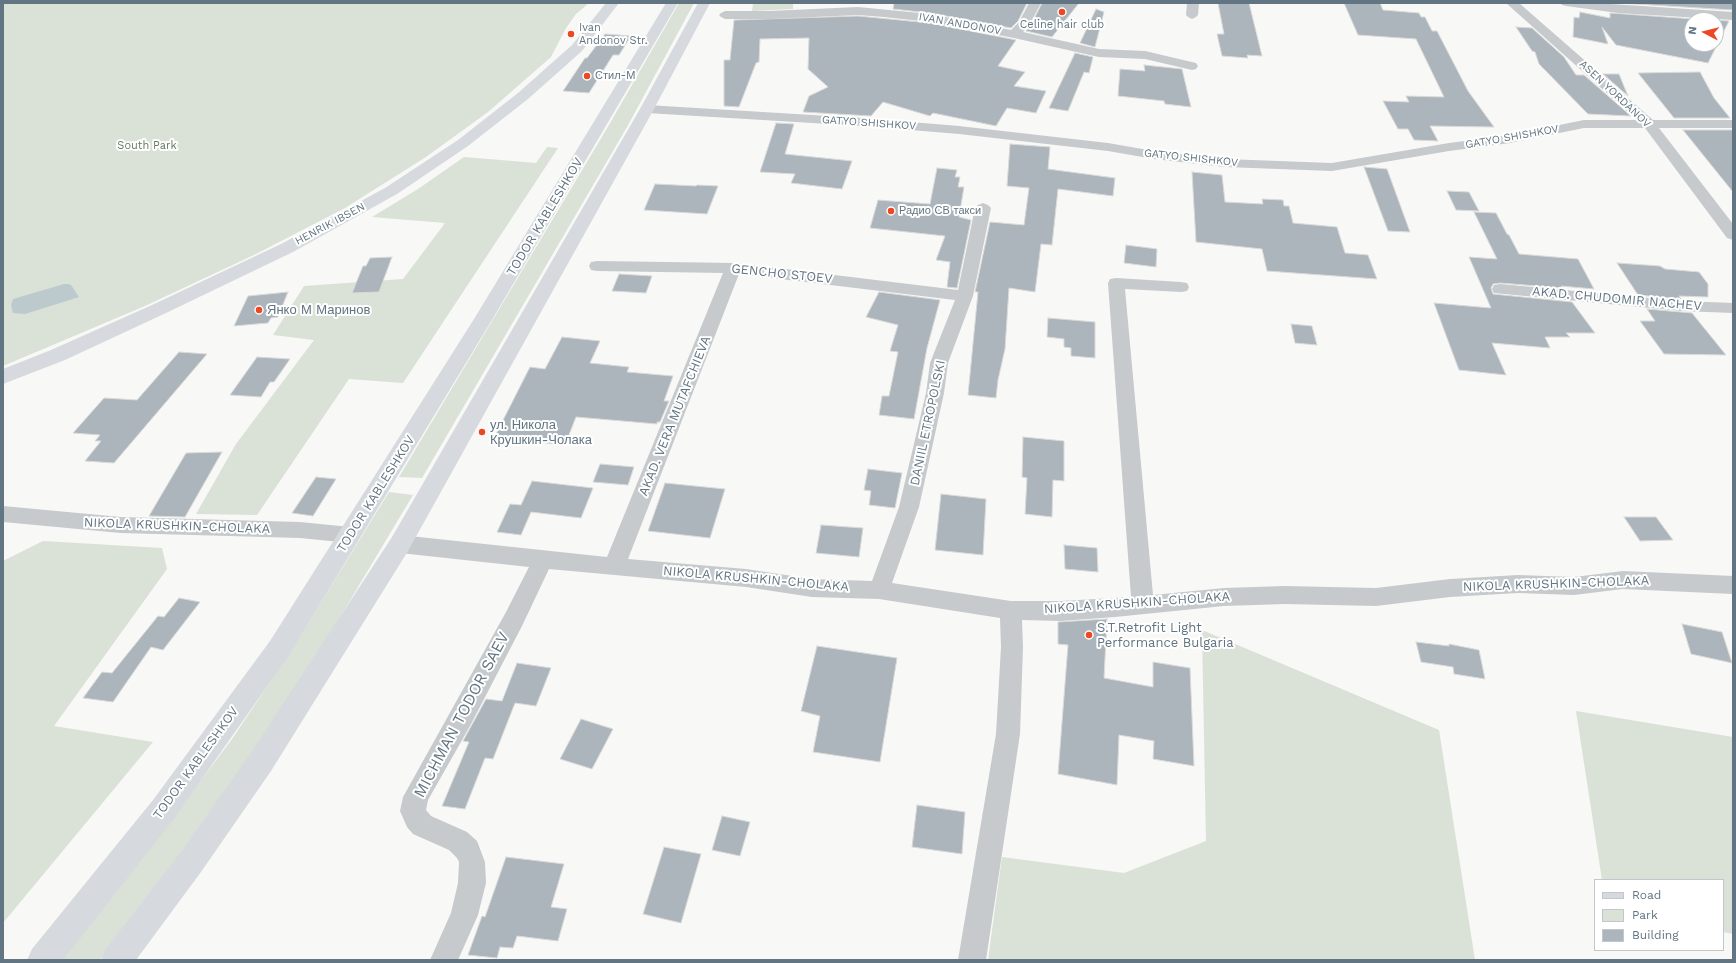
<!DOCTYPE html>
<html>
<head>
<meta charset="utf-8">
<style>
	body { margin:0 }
	#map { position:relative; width:1736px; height:963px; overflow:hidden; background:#f8f8f6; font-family:"Work Sans",sans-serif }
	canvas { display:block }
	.frame { position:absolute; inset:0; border:4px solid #627582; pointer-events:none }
	.legend { position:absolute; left:1594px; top:879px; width:130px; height:72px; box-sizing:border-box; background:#fff; border:1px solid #c0c8cd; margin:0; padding:5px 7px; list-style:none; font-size:12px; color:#627582 }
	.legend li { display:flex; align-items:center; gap:8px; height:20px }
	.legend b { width:20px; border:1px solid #c0c8cd }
	.north { position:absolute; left:1684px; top:12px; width:40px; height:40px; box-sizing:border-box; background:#fff; border:1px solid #c0c8cd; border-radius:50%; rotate:277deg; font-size:11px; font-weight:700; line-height:16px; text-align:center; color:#627582 }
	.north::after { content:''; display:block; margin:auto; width:14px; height:18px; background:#eb4823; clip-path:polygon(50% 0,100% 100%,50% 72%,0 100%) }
</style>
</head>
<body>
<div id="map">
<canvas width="1736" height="963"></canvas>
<div class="frame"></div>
<ul class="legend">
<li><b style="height:5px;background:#d6dade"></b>Road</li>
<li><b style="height:11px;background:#dae1d6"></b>Park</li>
<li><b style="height:11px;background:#acb5bb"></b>Building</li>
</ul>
<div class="north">N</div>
</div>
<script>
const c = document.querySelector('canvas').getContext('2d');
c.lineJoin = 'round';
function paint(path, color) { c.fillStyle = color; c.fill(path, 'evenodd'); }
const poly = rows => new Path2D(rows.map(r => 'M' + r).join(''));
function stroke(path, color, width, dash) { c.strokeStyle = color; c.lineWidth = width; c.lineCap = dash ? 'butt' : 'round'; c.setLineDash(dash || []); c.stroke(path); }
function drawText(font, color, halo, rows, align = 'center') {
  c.font = font + ' "Work Sans",sans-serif'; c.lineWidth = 4; c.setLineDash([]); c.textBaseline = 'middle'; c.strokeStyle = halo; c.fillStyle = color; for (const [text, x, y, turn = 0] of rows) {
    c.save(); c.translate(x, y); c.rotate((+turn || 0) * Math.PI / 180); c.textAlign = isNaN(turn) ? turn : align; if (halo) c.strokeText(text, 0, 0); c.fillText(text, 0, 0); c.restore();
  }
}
paint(poly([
	[3,3,589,3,576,14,566,28,551,57,488,112,426,157,345,208,256,254,145,306,3,366],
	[679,3,694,3,627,127,422,478,399,477,609,125],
	[753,3,793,3,793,9,752,11],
	[547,147,558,148,403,383,349,379,257,515,196,514,236,444,314,340,273,335,304,286,403,279,445,223,372,217,418,189,464,157,536,163],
	[389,492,413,495,297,689,163,881,100,960,59,960,141,860,232,739,293,648],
	[43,541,162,548,167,569,54,726,153,742,3,923,3,561],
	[1202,630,1439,730,1475,960,988,960,1002,857,1124,873,1206,841],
	[1576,711,1733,737,1733,934,1723,932,1723,880,1602,880]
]), '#dae1d6');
paint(poly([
	[64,284,69,284,71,285,79,297,25,314,13,313,11,305,13,299]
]), '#bdcacd');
const building = poly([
	[894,3,1027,3,1018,21,1011,28,930,13,893,9,894,3],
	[1042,3,1079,3,1052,37,1026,31,1031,25,1042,3],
	[1218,3,1249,3,1262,56,1247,55,1248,58,1222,56,1217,34,1224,34,1218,3],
	[1344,3,1380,3,1383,10,1419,13,1421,17,1425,17,1432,31,1437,31,1468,91,1494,127,1430,126,1438,141,1414,140,1408,129,1398,129,1383,101,1409,102,1406,96,1444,97,1416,39,1358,35,1344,3],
	[1619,3,1733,3,1733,10,1619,3],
	[1096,9,1104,12,1095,47,1080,43,1096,9],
	[1580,12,1610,18,1610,13,1708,20,1692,20,1692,44,1716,44,1716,20,1729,21,1708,63,1616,45,1602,27,1608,44,1573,37,1574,17,1579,18,1580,12],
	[858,16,930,23,1016,40,998,66,1025,72,1014,86,1046,91,1036,113,1007,108,996,126,933,113,930,116,883,102,871,116,803,112,809,96,828,87,808,69,809,38,760,39,759,62,756,63,739,107,724,106,724,60,730,60,734,20,858,16],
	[1516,27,1532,28,1564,57,1576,75,1584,75,1631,116,1588,114,1539,64,1535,52,1532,51,1516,27],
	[605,34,631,36,619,55,613,55,589,93,563,91,585,58,587,58,605,34],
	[1075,53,1093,57,1089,73,1084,72,1068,111,1049,108,1075,53],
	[1144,65,1182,69,1191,107,1165,104,1164,101,1118,96,1120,69,1145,71,1144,65],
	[1700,72,1714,98,1730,118,1674,118,1638,73,1700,72],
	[1603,74,1619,74,1628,96,1603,74],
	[776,123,794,124,785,154,852,161,842,189,791,183,795,174,760,172,776,123],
	[1683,130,1733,130,1733,192,1683,130],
	[1010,144,1050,147,1048,169,1115,178,1113,196,1058,189,1052,245,1041,244,1035,292,1009,288,1005,349,998,380,996,398,968,395,978,292,975,292,990,222,1024,225,1029,188,1007,186,1010,144],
	[1364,167,1387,169,1410,232,1388,231,1364,167],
	[937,168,957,170,955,177,960,177,958,187,964,187,959,217,971,220,957,288,947,287,950,262,936,260,945,236,870,228,878,200,930,204,937,168],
	[1192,172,1222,175,1225,202,1263,204,1262,199,1283,200,1284,206,1289,206,1293,223,1337,227,1345,253,1368,255,1377,279,1267,271,1262,249,1196,242,1192,172],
	[655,184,696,186,697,185,718,186,707,214,644,210,655,184],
	[1447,191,1469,192,1479,211,1456,210,1447,191],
	[1474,212,1496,213,1507,234,1509,235,1519,254,1578,259,1594,289,1561,286,1562,288,1500,283,1493,284,1491,288,1493,294,1572,302,1595,333,1566,333,1570,337,1545,337,1550,348,1492,343,1506,375,1459,370,1434,303,1491,308,1469,257,1497,259,1474,212],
	[1126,245,1157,249,1156,267,1124,263,1126,245],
	[392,257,379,292,352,293,363,266,366,266,370,258,392,257],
	[1617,263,1660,266,1665,269,1699,272,1708,284,1708,297,1679,296,1681,299,1638,295,1617,263],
	[619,274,652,276,646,293,612,291,619,274],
	[288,292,278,317,271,318,268,323,234,326,248,296,288,292],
	[879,292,940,300,927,348,914,419,879,415,882,396,889,396,898,352,890,351,898,325,866,317,879,292],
	[1647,309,1692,313,1726,355,1664,354,1640,321,1655,321,1647,309],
	[1048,318,1095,322,1095,358,1071,356,1071,348,1064,347,1064,339,1047,337,1048,318],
	[1291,324,1312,326,1317,345,1295,343,1291,324],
	[562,337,600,341,590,363,629,367,627,372,673,376,664,401,669,401,660,422,657,422,657,424,576,417,565,445,494,438,530,367,545,369,562,337],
	[179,352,207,354,114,463,85,461,101,441,95,441,100,435,73,433,104,398,137,400,179,352],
	[257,357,290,359,274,382,270,382,261,397,230,395,257,357],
	[1023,437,1064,441,1064,481,1053,480,1052,517,1025,514,1027,478,1022,477,1023,437],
	[222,452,185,517,149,516,186,453,222,452],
	[600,464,634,467,628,485,593,482,600,464],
	[868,469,902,473,895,508,869,505,871,491,864,490,868,469],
	[316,477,336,479,313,516,292,513,316,477],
	[532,481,593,488,581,518,531,512,521,535,497,532,510,504,521,505,532,481],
	[665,483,725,489,710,538,648,531,665,483],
	[941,494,986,499,983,555,935,550,941,494],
	[1624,517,1656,517,1673,540,1640,541,1624,517],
	[821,525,863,528,859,557,816,553,821,525],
	[1064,545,1097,548,1098,572,1065,569,1064,545],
	[179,598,200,602,163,650,151,647,113,702,83,698,102,672,112,673,158,616,164,617,179,598],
	[1107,619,1104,678,1153,687,1153,662,1190,668,1194,766,1153,759,1154,741,1119,735,1117,785,1058,774,1068,645,1058,644,1058,622,1107,619],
	[1682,624,1722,632,1732,663,1691,654,1682,624],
	[1416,642,1449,646,1449,644,1479,650,1485,679,1454,674,1453,667,1421,662,1416,642],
	[817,646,897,658,880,762,813,752,820,716,801,711,817,646],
	[517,663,551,668,536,706,515,703,493,759,485,758,465,809,442,806,469,742,463,741,486,699,502,701,517,663],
	[581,719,613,729,592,769,560,759,581,719],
	[917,805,965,812,962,854,912,847,917,805],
	[722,816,750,822,740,856,712,850,722,816],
	[664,847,701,854,681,923,643,914,664,847],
	[506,857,564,864,551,907,567,909,558,941,517,936,513,948,500,947,497,958,468,955,482,916,485,917,506,857]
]);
paint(building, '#acb5bb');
stroke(building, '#dadad8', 1);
paint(poly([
	[1029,3,1041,3,1030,24,1023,32,1099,49,1145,51,1196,63,1198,66,1196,69,1192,70,1145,59,1099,57,1014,38,930,22,884,17,858,15,769,19,725,19,721,17,719,15,721,13,725,11,769,11,858,7,930,14,1011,30,1019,22,1029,3],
	[1187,3,1199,3,1198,15,1196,17,1192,19,1188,17,1186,15,1187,3],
	[1506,3,1519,3,1653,120,1733,120,1733,128,1659,128,1733,224,1733,240,1727,238,1645,128,1584,128,1510,143,1449,151,1332,171,1225,167,1154,159,1108,151,959,134,862,126,647,113,642,112,640,109,642,106,647,105,862,118,959,126,1108,143,1154,151,1225,159,1332,163,1449,143,1510,135,1584,120,1637,120,1506,3],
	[1560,3,1596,3,1733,12,1733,20,1618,13,1566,6,1562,5,1560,3],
	[983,203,988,205,991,208,973,296,948,363,944,393,919,507,892,583,1011,601,1061,601,1131,597,1108,283,1110,279,1116,278,1181,282,1187,283,1189,287,1187,291,1181,292,1125,289,1153,595,1224,588,1285,586,1376,588,1450,579,1518,575,1574,577,1623,571,1733,576,1733,594,1623,589,1574,595,1518,593,1450,597,1376,606,1285,604,1224,606,1115,617,1061,621,1022,620,1023,647,1020,734,986,960,958,960,996,734,1001,647,1000,618,879,599,812,597,746,587,549,569,522,626,470,726,428,800,426,810,431,816,467,832,477,841,485,862,486,883,478,915,458,960,430,960,451,913,458,883,459,862,457,858,449,850,413,834,407,827,400,811,403,797,506,612,529,567,400,553,393,550,389,544,393,538,400,535,607,557,723,273,597,271,591,270,589,266,591,262,597,261,736,263,958,290,975,208,978,205,983,203],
	[739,274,955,300,930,363,926,393,899,507,872,581,812,579,746,569,628,559,739,274],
	[1500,284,1682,301,1733,303,1733,313,1682,311,1494,293,1492,289,1494,285,1500,284],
	[3,506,121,517,300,522,350,527,357,529,360,535,357,541,350,543,300,538,121,533,3,522,3,506]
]), '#c6cacd');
paint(poly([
	[606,3,619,3,582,51,528,99,468,146,397,194,293,252,166,313,65,360,3,384,3,369,51,350,152,305,281,244,385,188,458,140,518,93,572,45,606,3]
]), '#d6dade');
paint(poly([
	[666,3,678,3,492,320,288,657,173,820,63,960,27,960,32,949,153,800,270,641,474,319,666,3],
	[698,3,710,3,654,109,408,551,271,771,201,872,136,960,101,960,106,949,181,852,251,753,392,537,640,109,698,3]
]), '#d6dade');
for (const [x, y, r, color] of [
	[1062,12,4,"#eb4823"],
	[571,34,4,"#eb4823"],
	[587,76,4,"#eb4823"],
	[891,211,4,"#eb4823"],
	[259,310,4,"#eb4823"],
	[482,432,4,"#eb4823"],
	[1089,635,4,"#eb4823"]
]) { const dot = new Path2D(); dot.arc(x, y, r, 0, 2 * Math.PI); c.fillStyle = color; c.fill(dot); stroke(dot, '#fff', 1.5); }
drawText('11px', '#627582', '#fff', [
	["IVAN ANDONOV",960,24,10],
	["ASEN YORDANOV",1615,94,43],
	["GATYO SHISHKOV",869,123,4],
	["GATYO SHISHKOV",1512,137,-10],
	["GATYO SHISHKOV",1191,158,6],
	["HENRIK IBSEN",330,224,-28]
]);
drawText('11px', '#627582', '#fff', [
	["Celine hair club",1062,25,"center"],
	["Ivan",579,28],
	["Andonov Str.",579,41],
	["Стил-М",595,76],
	["Радио СВ такси",899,211]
], 'left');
drawText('11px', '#667a61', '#fff', [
	["South Park",147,146]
]);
drawText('13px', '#627582', '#fff', [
	["TODOR KABLESHKOV",545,217,-59],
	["GENCHO STOEV",782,274,6],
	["AKAD. CHUDOMIR NACHEV",1617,299,5],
	["AKAD. VERA MUTAFCHIEVA",675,416,-68],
	["DANIIL ETROPOLSKI",928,423,-78],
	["TODOR KABLESHKOV",376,494,-58],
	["NIKOLA KRUSHKIN-CHOLAKA",177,526,2],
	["NIKOLA KRUSHKIN-CHOLAKA",756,579,5],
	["NIKOLA KRUSHKIN-CHOLAKA",1556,584,-2],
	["NIKOLA KRUSHKIN-CHOLAKA",1137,603,-4],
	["TODOR KABLESHKOV",196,763,-54]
]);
drawText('13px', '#627582', '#fff', [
	["Янко М Маринов",267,310],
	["ул. Никола",490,425],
	["Крушкин-Чолака",490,440],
	["S.T.Retrofit Light",1097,628],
	["Performance Bulgaria",1097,643]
], 'left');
drawText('16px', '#627582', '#fff', [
	["MICHMAN TODOR SAEV",462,715,-62]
]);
</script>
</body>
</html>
